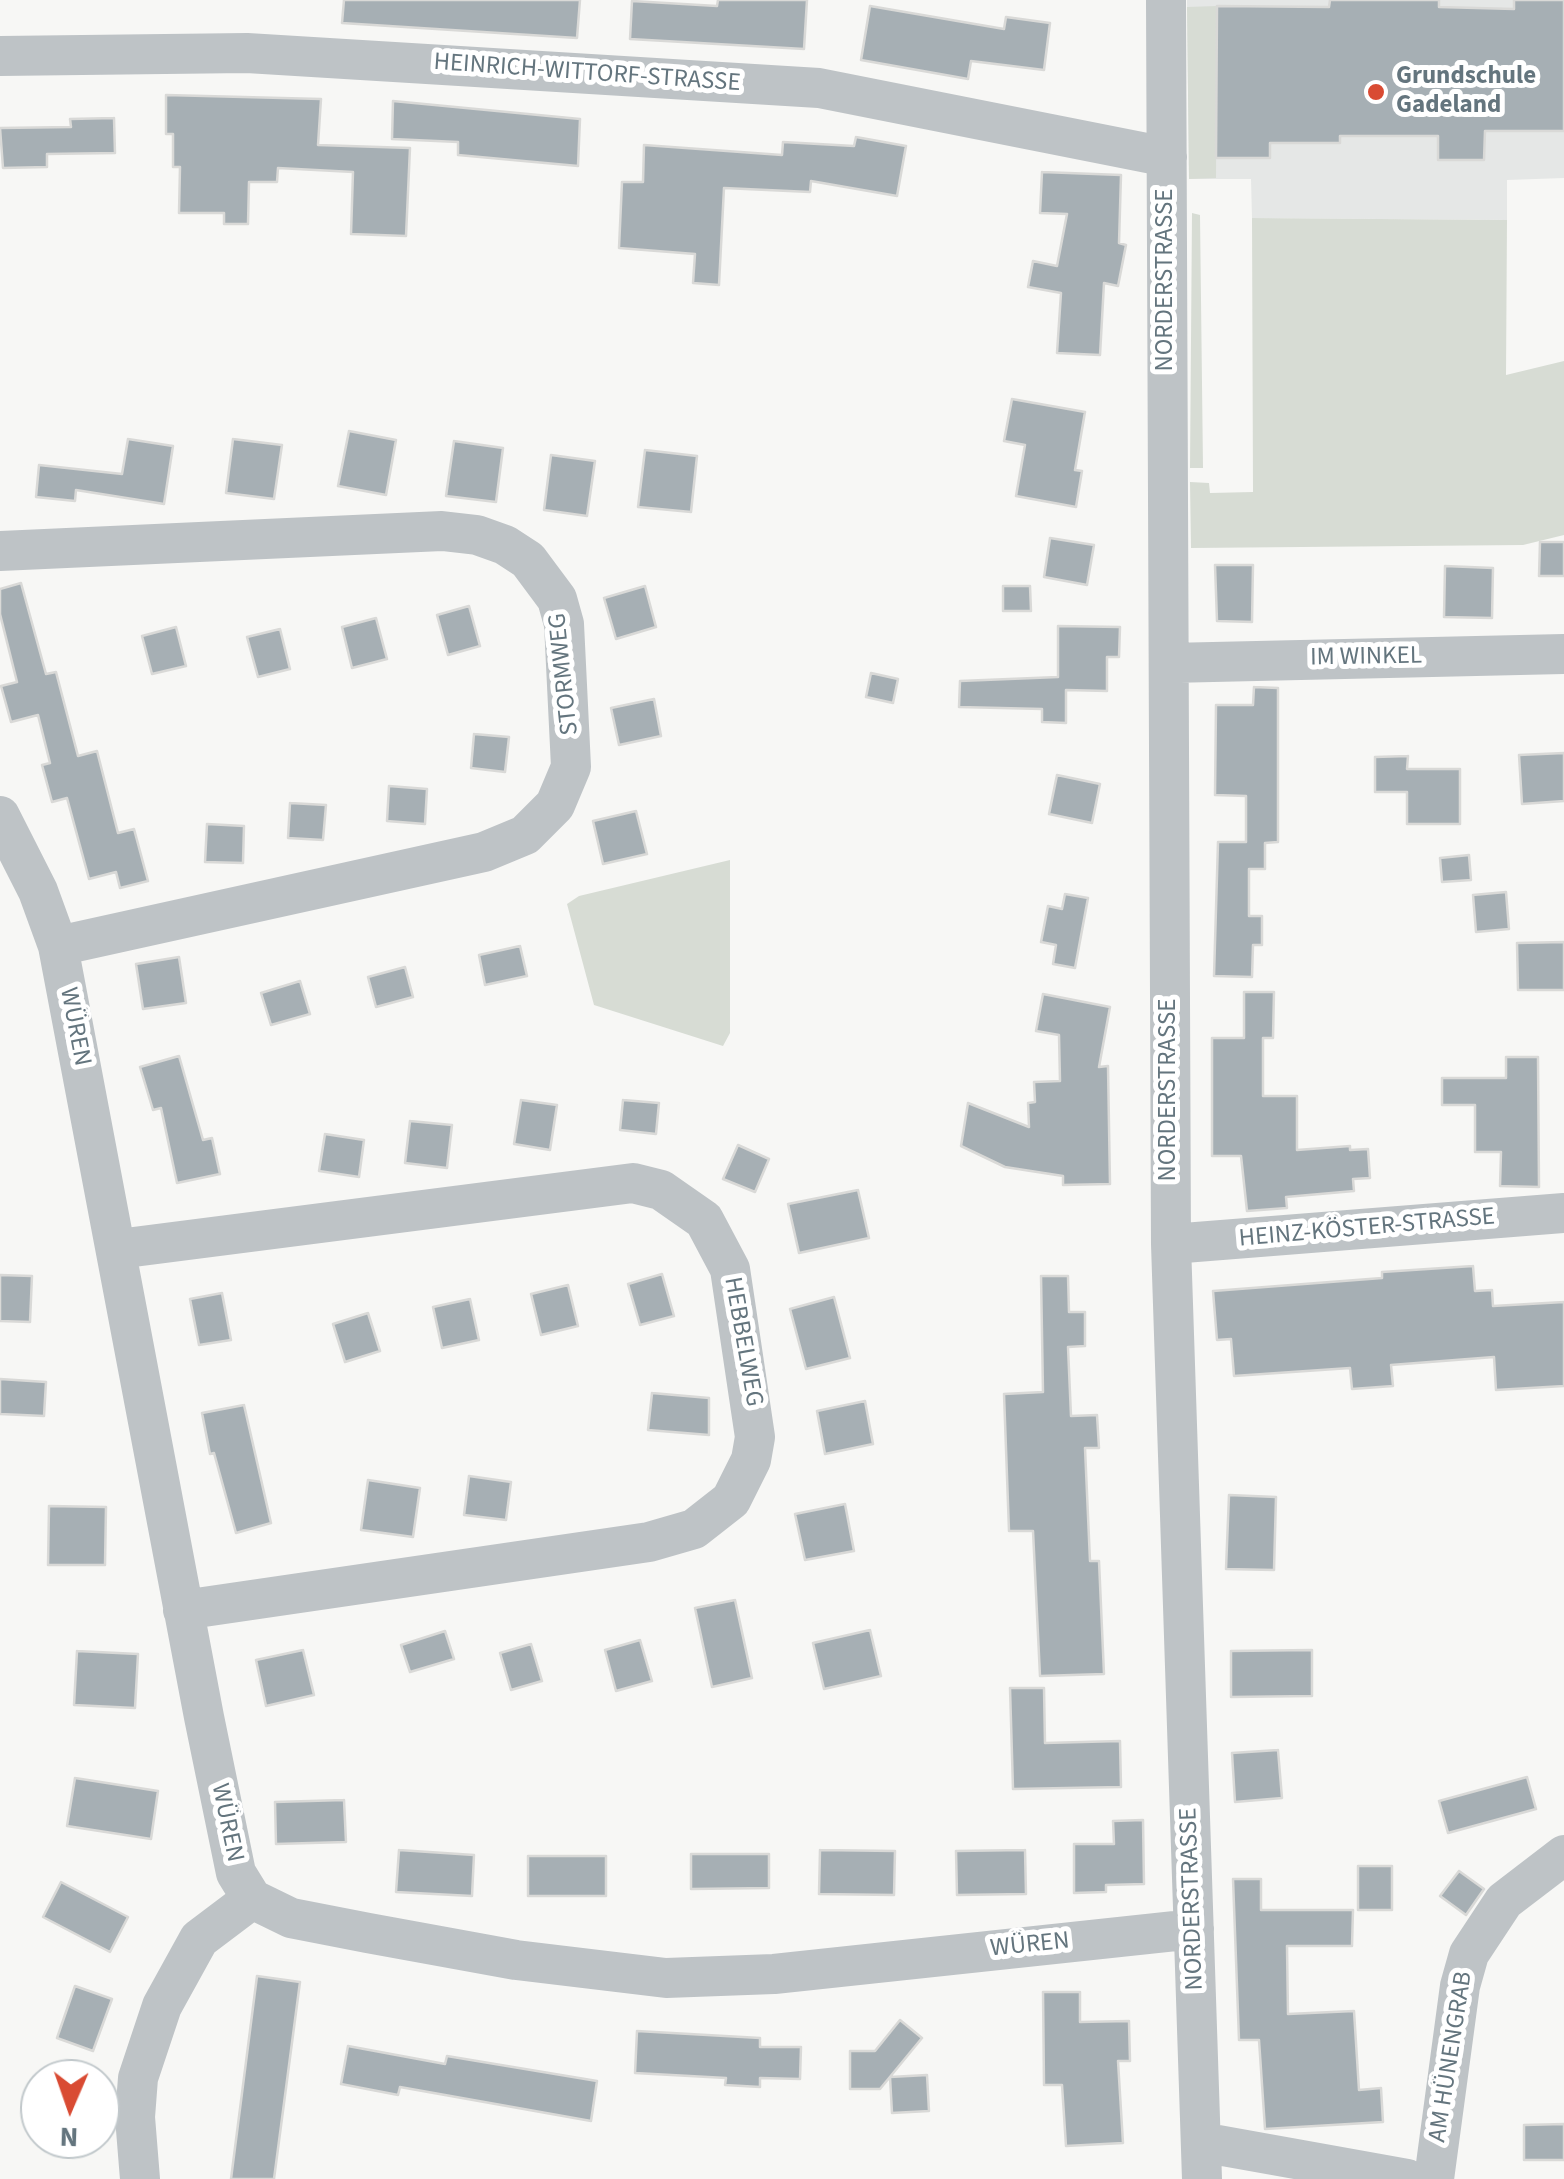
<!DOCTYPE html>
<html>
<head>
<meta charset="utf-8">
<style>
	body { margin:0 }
	#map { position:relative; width:1564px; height:2179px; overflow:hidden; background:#f7f7f5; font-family:"Source Sans 3",sans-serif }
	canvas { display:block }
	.north { position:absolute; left:20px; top:2059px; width:100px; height:100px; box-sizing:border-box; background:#fff; border:2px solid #c1c8cb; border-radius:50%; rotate:182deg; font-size:28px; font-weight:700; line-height:40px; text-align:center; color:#64757e }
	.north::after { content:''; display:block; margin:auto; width:35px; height:45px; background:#d94b33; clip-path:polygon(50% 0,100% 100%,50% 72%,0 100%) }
</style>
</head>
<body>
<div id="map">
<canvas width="1564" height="2179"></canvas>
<div class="north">N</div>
</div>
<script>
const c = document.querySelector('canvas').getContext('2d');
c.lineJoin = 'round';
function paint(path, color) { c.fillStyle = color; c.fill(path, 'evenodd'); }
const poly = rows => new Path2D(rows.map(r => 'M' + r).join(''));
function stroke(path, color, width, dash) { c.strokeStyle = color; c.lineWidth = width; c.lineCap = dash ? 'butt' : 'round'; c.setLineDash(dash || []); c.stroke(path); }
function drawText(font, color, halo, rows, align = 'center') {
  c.font = font + ' "Source Sans 3",sans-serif'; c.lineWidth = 10; c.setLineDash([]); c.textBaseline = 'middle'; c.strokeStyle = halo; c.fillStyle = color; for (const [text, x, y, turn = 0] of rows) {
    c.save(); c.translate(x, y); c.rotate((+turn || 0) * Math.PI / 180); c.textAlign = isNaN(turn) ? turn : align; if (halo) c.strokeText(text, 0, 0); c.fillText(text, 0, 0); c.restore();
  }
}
paint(poly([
	[1187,0,1564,0,1564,178,1507,180,1507,220,1252,218,1251,179,1189,179]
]), '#e5e7e6');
paint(poly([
	[1217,6,1216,178,1189,179,1187,7],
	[1192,213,1200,215,1203,468,1190,468],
	[1252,218,1507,220,1506,375,1564,361,1564,535,1523,545,1191,548,1190,482,1209,483,1210,493,1253,492],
	[730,860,730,1033,723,1046,594,1005,567,904,579,896]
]), '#d7dcd4');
const building = poly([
	[344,0,580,0,577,38,342,23,344,0],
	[718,0,807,0,804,49,630,39,632,1,717,6,718,0],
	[1330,0,1439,0,1439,7,1514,9,1514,0,1564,0,1564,131,1485,131,1484,160,1438,160,1438,136,1340,136,1340,143,1270,143,1270,158,1216,158,1217,6,1329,7,1330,0],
	[870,6,1004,29,1006,17,1050,23,1044,70,971,61,968,79,861,60,870,6],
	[166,95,321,99,318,145,410,148,406,236,351,234,353,172,278,168,277,182,249,182,248,224,224,224,224,213,179,213,180,167,173,167,173,134,166,134,166,95],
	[393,101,580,119,578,166,458,155,458,142,392,139,393,101],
	[114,118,115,153,47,154,47,167,3,168,0,128,71,127,70,119,114,118],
	[856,137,906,146,897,196,811,181,810,192,724,188,719,285,693,283,695,254,619,248,622,182,643,182,644,145,782,155,783,142,854,146,856,137],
	[1042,172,1121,175,1119,243,1126,245,1118,286,1104,283,1100,355,1057,353,1061,293,1028,287,1033,261,1057,266,1067,214,1040,213,1042,172],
	[1012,399,1085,412,1075,470,1082,471,1076,507,1016,496,1025,445,1004,441,1012,399],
	[349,431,396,440,386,495,338,486,349,431],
	[128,439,173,446,164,504,76,490,75,501,36,497,39,465,122,474,128,439],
	[233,439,282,445,274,499,226,493,233,439],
	[454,441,503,448,496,502,446,496,454,441],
	[645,450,697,456,691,512,638,507,645,450],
	[551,455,595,461,587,516,544,510,551,455],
	[1050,538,1094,545,1087,585,1044,577,1050,538],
	[1540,542,1564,542,1564,576,1539,576,1540,542],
	[1215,565,1253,565,1252,622,1217,621,1215,565],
	[1445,566,1493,568,1492,618,1444,617,1445,566],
	[21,583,46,674,56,672,78,756,97,751,118,833,134,829,148,881,120,888,116,872,89,879,67,798,52,802,42,765,50,763,38,715,11,722,1,686,17,682,0,614,0,589,21,583],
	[645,586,656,627,616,639,604,598,645,586],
	[1003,586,1030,586,1031,611,1003,611,1003,586],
	[469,606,480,646,448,655,437,615,469,606],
	[376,618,387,659,352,668,342,627,376,618],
	[1058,626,1120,627,1119,657,1107,657,1107,691,1066,690,1066,723,1042,722,1042,709,959,707,960,681,1058,677,1058,626],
	[176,627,186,666,152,674,142,636,176,627],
	[280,629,290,669,258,677,247,637,280,629],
	[871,673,898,679,893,703,866,697,871,673],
	[1254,687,1278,688,1278,842,1265,843,1265,869,1249,869,1249,916,1262,916,1262,945,1253,945,1252,977,1214,976,1218,842,1246,842,1246,796,1215,795,1216,705,1253,705,1254,687],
	[654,699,661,736,619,745,611,708,654,699],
	[474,734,509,737,505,772,471,768,474,734],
	[1564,753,1564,801,1522,804,1519,755,1564,753],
	[1408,756,1407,769,1460,769,1460,824,1407,824,1407,792,1375,792,1375,757,1408,756],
	[1057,775,1100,784,1092,823,1049,814,1057,775],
	[389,786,427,789,425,824,387,821,389,786],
	[290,803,326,805,323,840,288,838,290,803],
	[636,811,647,854,603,864,593,821,636,811],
	[207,824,244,826,243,863,205,862,207,824],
	[1469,855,1471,880,1442,882,1440,858,1469,855],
	[1506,892,1509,929,1476,932,1473,895,1506,892],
	[1065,894,1088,898,1075,968,1053,964,1056,945,1041,942,1048,906,1062,909,1065,894],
	[1564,942,1564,990,1518,990,1517,943,1564,942],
	[520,946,527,976,485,985,479,955,520,946],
	[179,957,186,1003,143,1009,136,964,179,957],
	[405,967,413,997,376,1007,368,977,405,967],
	[300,981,310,1014,271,1025,261,993,300,981],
	[1244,992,1274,992,1273,1038,1263,1038,1263,1096,1297,1096,1297,1150,1350,1146,1350,1150,1368,1149,1370,1178,1353,1179,1354,1191,1286,1197,1287,1208,1247,1211,1241,1156,1212,1156,1212,1038,1244,1038,1244,992],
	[1043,994,1110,1007,1099,1067,1108,1066,1110,1184,1063,1185,1063,1176,1005,1167,961,1146,968,1103,1029,1127,1028,1103,1035,1102,1034,1082,1060,1081,1059,1035,1036,1031,1043,994],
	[179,1056,203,1140,212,1138,220,1174,177,1183,161,1108,153,1110,140,1067,179,1056],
	[1506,1057,1538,1057,1539,1187,1500,1186,1501,1152,1475,1152,1475,1105,1442,1105,1442,1078,1506,1078,1506,1057],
	[521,1100,557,1105,550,1150,514,1144,521,1100],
	[623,1100,659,1103,656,1134,620,1130,623,1100],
	[410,1121,452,1125,447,1168,405,1163,410,1121],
	[325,1134,364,1140,359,1177,319,1171,325,1134],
	[738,1145,769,1159,755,1192,723,1179,738,1145],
	[858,1190,869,1238,799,1253,788,1204,858,1190],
	[1473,1266,1475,1291,1492,1290,1493,1306,1564,1302,1564,1386,1496,1390,1494,1357,1391,1365,1393,1386,1352,1389,1350,1368,1234,1376,1231,1339,1217,1340,1213,1291,1382,1278,1382,1272,1473,1266],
	[662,1274,674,1316,640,1325,628,1284,662,1274],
	[0,1275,32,1276,30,1322,0,1321,0,1275],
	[1041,1276,1068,1276,1069,1312,1085,1312,1085,1346,1068,1347,1071,1416,1097,1415,1099,1448,1085,1448,1090,1561,1099,1561,1104,1674,1040,1676,1033,1531,1009,1531,1004,1394,1043,1392,1041,1276],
	[568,1285,578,1326,541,1335,531,1294,568,1285],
	[222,1293,231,1340,199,1345,190,1299,222,1293],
	[834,1297,850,1358,806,1369,790,1309,834,1297],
	[470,1299,479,1340,442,1348,433,1307,470,1299],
	[368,1313,380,1351,345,1362,333,1324,368,1313],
	[0,1379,46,1382,44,1416,0,1414,0,1379],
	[652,1393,709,1398,709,1435,648,1430,652,1393],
	[865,1401,873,1444,825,1454,817,1411,865,1401],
	[244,1405,271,1523,236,1533,214,1453,210,1454,202,1413,244,1405],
	[469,1476,511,1482,506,1520,464,1515,469,1476],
	[368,1480,420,1488,413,1537,361,1530,368,1480],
	[1229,1495,1276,1497,1274,1570,1226,1569,1229,1495],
	[845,1504,854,1551,805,1560,795,1514,845,1504],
	[49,1506,106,1507,105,1565,48,1565,49,1506],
	[735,1600,752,1678,712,1687,695,1608,735,1600],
	[870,1630,881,1676,824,1689,813,1643,870,1630],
	[445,1631,454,1659,410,1672,401,1645,445,1631],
	[640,1640,652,1681,616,1691,605,1650,640,1640],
	[531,1644,542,1681,511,1690,500,1653,531,1644],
	[303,1650,314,1695,266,1706,256,1660,303,1650],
	[1312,1650,1312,1696,1231,1697,1231,1651,1312,1650],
	[77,1651,138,1654,135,1708,74,1705,77,1651],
	[1010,1688,1044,1688,1045,1743,1120,1741,1121,1787,1013,1789,1010,1688],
	[1278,1750,1282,1798,1235,1802,1232,1753,1278,1750],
	[1527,1777,1536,1809,1448,1833,1439,1801,1527,1777],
	[75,1778,158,1791,151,1839,67,1826,75,1778],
	[344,1800,346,1842,276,1844,275,1802,344,1800],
	[1143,1820,1144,1884,1106,1885,1106,1892,1074,1893,1074,1844,1114,1844,1113,1821,1143,1820],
	[399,1850,474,1855,472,1896,396,1892,399,1850],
	[820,1850,895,1851,894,1895,819,1894,820,1850],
	[1025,1850,1026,1894,957,1895,956,1851,1025,1850],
	[691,1854,769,1854,769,1888,691,1889,691,1854],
	[528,1856,606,1856,606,1896,528,1896,528,1856],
	[1358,1866,1392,1866,1392,1910,1358,1910,1358,1866],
	[1459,1871,1484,1889,1466,1915,1440,1896,1459,1871],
	[1233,1879,1261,1879,1261,1910,1353,1910,1352,1946,1287,1946,1288,2014,1354,2011,1359,2090,1381,2088,1383,2122,1265,2129,1259,2040,1239,2040,1233,1879],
	[61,1882,128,1917,110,1952,43,1917,61,1882],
	[257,1976,300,1982,274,2179,231,2179,257,1976],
	[75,1986,112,1999,93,2051,57,2038,75,1986],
	[1043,1992,1080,1992,1080,2022,1129,2021,1130,2061,1118,2061,1123,2143,1066,2146,1062,2085,1044,2085,1043,1992],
	[900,2020,922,2038,880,2089,850,2089,850,2051,875,2051,900,2020],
	[637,2031,760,2038,760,2047,801,2047,800,2079,760,2078,760,2087,725,2085,726,2078,635,2073,637,2031],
	[348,2046,445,2064,447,2056,597,2081,591,2121,400,2087,398,2095,341,2084,348,2046],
	[927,2075,929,2111,892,2113,890,2077,927,2075],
	[1564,2124,1564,2160,1524,2160,1524,2125,1564,2124]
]);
paint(building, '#a6afb4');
stroke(building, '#d9d9d7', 2.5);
stroke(poly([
	[1166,0,1171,1244,1202,2179],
	[0,56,247,53,819,88,1167,157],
	[0,551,442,531,477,535,505,545,528,560,557,599,564,624,571,767,555,805,525,835,484,852,58,946],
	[1169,663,1564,654],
	[0,816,38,891,58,946,204,1717,236,1873,252,1899,291,1918,368,1933,516,1960,666,1978,774,1974,1194,1929],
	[1171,1244,1564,1213],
	[118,1249,633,1183,661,1190,704,1220,730,1269,755,1437,751,1460,731,1500,694,1529,649,1542,183,1610],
	[1201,2142,1407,2179],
	[140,2179,135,2117,138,2078,162,2006,199,1939,252,1899],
	[1434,2179,1460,1986,1469,1954,1504,1901,1564,1855]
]), '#bec3c6', 40);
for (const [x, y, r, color] of [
	[1376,92,10,"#d94b33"]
]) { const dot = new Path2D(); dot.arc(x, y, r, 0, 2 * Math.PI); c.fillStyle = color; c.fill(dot); stroke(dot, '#fff', 4); }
drawText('25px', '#64757e', '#fff', [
	["HEINRICH-WITTORF-STRASSE",587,74,4],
	["NORDERSTRASSE",1167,280,-90],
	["IM WINKEL",1366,658,-1],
	["STORMWEG",565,674,-96],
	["WÜREN",74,1027,79],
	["NORDERSTRASSE",1170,1090,-90],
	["HEINZ-KÖSTER-STRASSE",1367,1229,-5],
	["HEBBELWEG",742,1342,80],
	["WÜREN",226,1823,78],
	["NORDERSTRASSE",1193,1899,-92],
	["WÜREN",1030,1946,-6],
	["AM HÜNENGRAB",1452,2057,-81]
]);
drawText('bold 25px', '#64757e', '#fff', [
	["Grundschule",1396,78],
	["Gadeland",1396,107]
], 'left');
</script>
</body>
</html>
